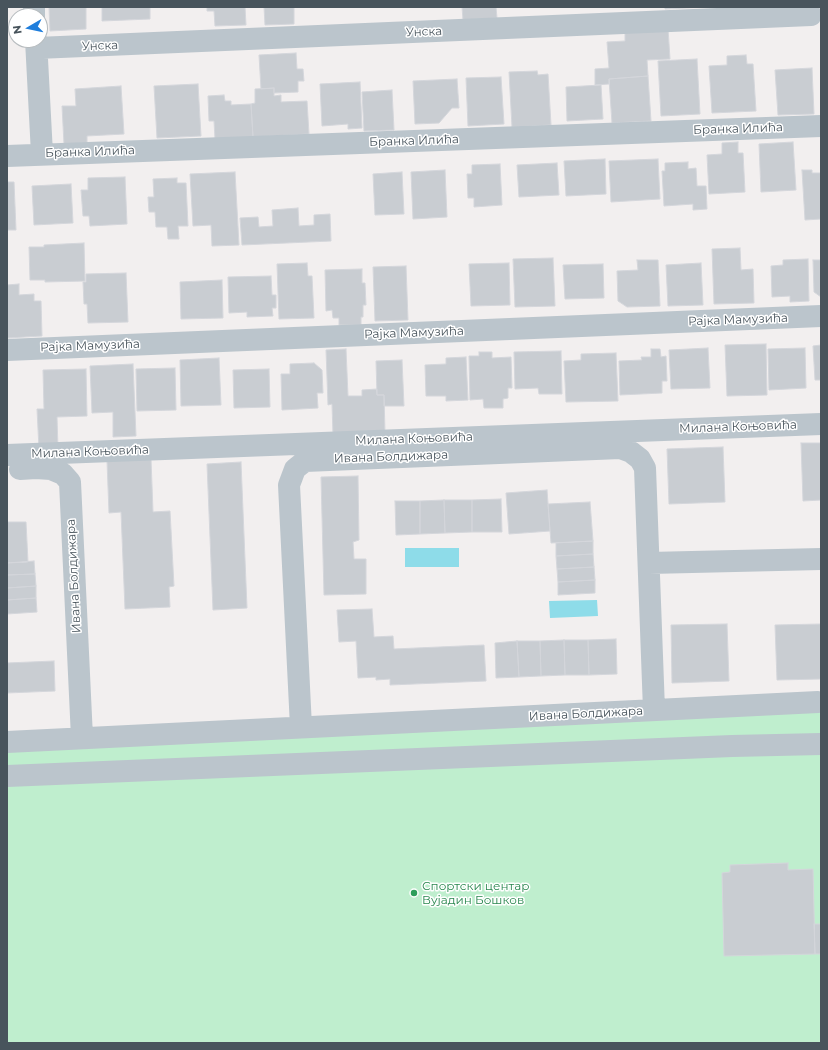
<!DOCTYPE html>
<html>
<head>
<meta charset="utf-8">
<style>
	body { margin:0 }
	#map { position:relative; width:828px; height:1050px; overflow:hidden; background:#f2efef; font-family:Montserrat,sans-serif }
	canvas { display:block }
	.frame { position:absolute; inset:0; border:8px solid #48545c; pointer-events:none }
	.north { position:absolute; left:8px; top:8px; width:40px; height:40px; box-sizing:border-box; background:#fff; border:1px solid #b6bbbe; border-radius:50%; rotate:261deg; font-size:11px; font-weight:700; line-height:16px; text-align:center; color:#48545c }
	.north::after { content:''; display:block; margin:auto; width:14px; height:18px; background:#1f7edc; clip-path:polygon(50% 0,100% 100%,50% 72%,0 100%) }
</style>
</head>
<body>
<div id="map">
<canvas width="828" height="1050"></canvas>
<div class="frame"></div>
<div class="north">N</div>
</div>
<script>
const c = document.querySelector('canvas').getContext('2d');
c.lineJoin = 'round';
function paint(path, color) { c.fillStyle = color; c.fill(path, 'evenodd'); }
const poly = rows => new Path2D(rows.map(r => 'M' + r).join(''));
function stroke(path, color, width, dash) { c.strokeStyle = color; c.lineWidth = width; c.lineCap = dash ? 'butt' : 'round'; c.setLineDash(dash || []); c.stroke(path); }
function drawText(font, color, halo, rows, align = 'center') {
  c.font = font + ' Montserrat,sans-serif'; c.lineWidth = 3; c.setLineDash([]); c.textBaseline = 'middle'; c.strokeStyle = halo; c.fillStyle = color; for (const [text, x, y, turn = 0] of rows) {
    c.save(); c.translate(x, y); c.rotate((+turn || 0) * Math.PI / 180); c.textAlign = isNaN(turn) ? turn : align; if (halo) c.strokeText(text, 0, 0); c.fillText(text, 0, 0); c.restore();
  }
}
paint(poly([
	[821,708,821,1043,7,1043,7,744]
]), '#bfeece');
paint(poly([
	[405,548,459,548,459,567,405,567],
	[597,600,598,616,550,618,549,601]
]), '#8edce9');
const building = poly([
	[49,7,86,7,86,29,50,31,49,7],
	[102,7,150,7,150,19,102,21,102,7],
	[207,7,245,7,246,25,215,26,214,11,207,11,207,7],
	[264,7,294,7,294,24,265,25,264,7],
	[462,7,496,7,497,18,463,20,462,7],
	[665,7,708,7,665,9,665,7],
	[668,28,670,59,647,60,648,76,609,79,609,84,595,85,595,69,609,68,607,42,625,41,625,30,668,28],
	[296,53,297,69,303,69,304,81,298,81,298,92,274,93,274,88,261,89,259,55,296,53],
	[746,55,747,64,753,64,756,111,712,113,709,66,727,65,727,56,746,55],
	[697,59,700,114,661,116,658,61,697,59],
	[812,68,814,114,778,115,775,70,812,68],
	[537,71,538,75,548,74,551,125,512,127,509,72,537,71],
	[648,76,651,121,612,123,609,79,648,76],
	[501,77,504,124,468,126,466,78,501,77],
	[457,79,459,108,452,108,439,123,415,124,413,81,457,79],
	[360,82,362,128,348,129,348,124,322,126,320,84,360,82],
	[198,84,201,136,157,138,154,86,198,84],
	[601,85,603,119,567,121,566,87,601,85],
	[121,86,124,134,87,136,87,143,64,144,62,106,76,106,75,89,121,86],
	[274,88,274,96,281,95,281,102,307,101,309,134,253,137,251,104,255,103,255,89,274,88],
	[392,90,394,130,364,131,362,92,392,90],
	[224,95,225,101,231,101,231,105,251,104,253,137,215,139,214,121,209,121,208,96,224,95],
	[738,142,738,153,743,153,745,192,709,194,707,155,722,154,722,143,738,142],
	[793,142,796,190,761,192,759,144,793,142],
	[605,159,606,194,566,196,564,161,605,159],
	[658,159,660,199,611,202,609,161,658,159],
	[688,162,688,169,696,168,697,186,706,186,707,209,693,210,693,204,664,206,662,171,665,171,665,163,688,162],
	[557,163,559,195,519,197,517,165,557,163],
	[500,164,502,205,474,207,474,198,468,198,467,174,472,174,472,165,500,164],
	[445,170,447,217,413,219,411,172,445,170],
	[802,170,812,170,812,173,821,173,821,219,805,220,802,170],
	[235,172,239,245,212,246,211,225,193,226,190,174,235,172],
	[402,172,404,214,375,215,373,174,402,172],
	[125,177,127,224,90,226,89,216,83,216,81,190,88,190,88,178,125,177],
	[177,178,177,183,186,183,188,226,178,226,179,239,168,239,167,227,156,227,155,212,149,212,148,197,154,197,153,179,177,178],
	[7,182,14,182,16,230,7,230,7,182],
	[71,184,73,223,34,225,32,186,71,184],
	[298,208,299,226,314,225,314,215,330,214,331,241,242,245,240,218,258,217,259,227,273,226,272,210,298,208],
	[84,243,85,281,45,282,45,280,30,280,29,247,44,247,44,245,84,243],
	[740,248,741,270,753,269,754,303,714,304,712,249,740,248],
	[553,258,555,306,515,307,513,259,553,258],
	[808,259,809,301,790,302,790,296,772,297,771,266,783,265,783,260,808,259],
	[637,260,658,260,660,306,627,307,618,301,617,271,638,270,637,260],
	[813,260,821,260,821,297,814,292,813,260],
	[307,263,308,276,312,276,314,318,279,319,277,264,307,263],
	[509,263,510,305,471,306,469,264,509,263],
	[701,263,703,305,668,306,666,265,701,263],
	[603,264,604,298,565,299,563,265,603,264],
	[406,266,408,320,375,321,373,267,406,266],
	[362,269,362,283,365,283,366,305,363,305,363,317,361,317,361,325,339,325,339,318,333,318,332,310,326,311,325,270,362,269],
	[126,273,128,322,88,323,87,304,84,304,83,282,86,282,86,274,126,273],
	[271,276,272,295,276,295,276,308,272,308,273,316,247,317,247,312,229,313,228,277,271,276],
	[222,280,223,318,181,319,180,282,222,280],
	[19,284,19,295,34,294,34,301,41,301,42,336,7,338,7,285,19,284],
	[766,344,767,395,727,396,725,345,766,344],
	[821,345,821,380,815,380,813,346,821,345],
	[708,348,710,388,671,389,669,350,708,348],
	[805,348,806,388,769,390,768,349,805,348],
	[346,349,348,396,362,396,362,390,377,389,377,395,384,395,385,433,333,435,332,404,328,405,326,350,346,349],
	[651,349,660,349,661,357,666,356,667,381,662,381,662,393,620,395,619,361,642,360,641,357,651,357,651,349],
	[561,351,562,394,539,394,538,388,515,389,514,352,561,351],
	[479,352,492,352,492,358,511,357,512,388,508,388,508,398,503,399,503,408,484,408,483,399,470,400,469,356,479,356,479,352],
	[616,353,618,401,566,402,564,361,581,360,581,354,616,353],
	[466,357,468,400,446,401,446,396,426,396,425,365,446,364,446,358,466,357],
	[219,358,221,405,181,406,180,360,219,358],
	[402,360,404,406,384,406,384,395,377,395,376,361,402,360],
	[314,363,322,370,323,393,317,393,318,408,282,410,281,374,290,374,290,364,314,363],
	[133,364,136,436,113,437,113,412,92,413,90,366,133,364],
	[175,368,176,410,137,411,136,369,175,368],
	[86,369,87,416,57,417,58,449,39,449,37,409,44,409,43,370,86,369],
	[269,369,270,407,234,408,233,370,269,369],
	[801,443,821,443,821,500,803,501,801,443],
	[723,447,725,502,669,504,667,449,723,447],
	[151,459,153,512,170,511,174,586,169,587,170,607,125,609,121,512,109,513,107,461,151,459],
	[241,462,247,608,213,610,207,464,241,462],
	[358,476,359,540,353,542,354,559,366,559,366,594,324,595,321,477,358,476],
	[547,490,550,531,509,534,506,493,547,490],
	[501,499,502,532,472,532,472,500,501,499],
	[444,500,445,533,420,534,420,501,444,500],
	[444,500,472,500,472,532,445,533,444,500],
	[395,501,420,501,420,534,396,535,395,501],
	[590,502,593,541,551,543,548,504,590,502],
	[7,522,26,522,28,562,7,563,7,522],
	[593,541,593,554,556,556,556,543,593,541],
	[593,554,594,567,557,569,556,556,593,554],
	[34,561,35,574,7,575,7,563,34,561],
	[594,567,595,580,558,582,557,569,594,567],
	[35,574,36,586,7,588,7,575,35,574],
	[595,580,595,593,558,595,558,582,595,580],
	[36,586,36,598,7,600,7,588,36,586],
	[36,598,37,612,7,614,7,600,36,598],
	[372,609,374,637,393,636,394,649,484,645,486,681,390,685,390,679,376,680,376,677,358,678,356,641,339,642,337,610,372,609],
	[727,624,729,681,672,683,671,625,727,624],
	[821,624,821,679,777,680,775,625,821,624],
	[616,639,617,674,589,675,588,640,616,639],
	[564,640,588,640,589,675,565,675,564,640],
	[564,640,565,675,541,676,540,641,564,640],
	[517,641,540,641,541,676,519,677,517,641],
	[517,641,519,677,496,678,495,643,517,641],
	[54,661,55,691,7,693,7,663,54,661],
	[788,863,788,870,813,869,815,954,724,956,722,873,730,872,730,865,788,863],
	[814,924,821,924,821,954,815,954,814,924]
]);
paint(building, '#c9cdd2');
stroke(building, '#d4d6db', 1);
stroke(poly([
	[34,7,34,16],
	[36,40,42,154],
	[37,48,811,15],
	[7,156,821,126],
	[7,350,821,316],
	[7,455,821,424],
	[20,469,36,468,51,469,63,474,70,482,82,738],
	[649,563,821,559],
	[301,727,289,485,295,469,305,461,620,448,631,452,640,459,645,468,654,710],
	[7,742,818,702],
	[7,776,732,746,821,744]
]), '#bbc5cc', 22);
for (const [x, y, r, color] of [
	[414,893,4,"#2e9e5b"]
]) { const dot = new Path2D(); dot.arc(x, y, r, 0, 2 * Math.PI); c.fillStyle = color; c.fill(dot); stroke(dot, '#fff', 1.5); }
drawText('12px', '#48545c', '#fff', [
	["Унска",424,32,-2],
	["Унска",100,46,-2],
	["Бранка Илића",738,129,-2],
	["Бранка Илића",414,141,-2],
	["Бранка Илића",90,152,-2],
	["Рајка Мамузића",738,320,-2],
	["Рајка Мамузића",414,333,-2],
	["Рајка Мамузића",90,346,-2],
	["Милана Коњовића",738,427,-2],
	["Милана Коњовића",414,439,-2],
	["Милана Коњовића",90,452,-2],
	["Ивана Болдижара",391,457,-2],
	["Ивана Болдижара",74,576,-93],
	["Ивана Болдижара",586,714,-3]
]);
drawText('12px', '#27864d', '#fff', [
	["Спортски центар",422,886],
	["Вујадин Бошков",422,900]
], 'left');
</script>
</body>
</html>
